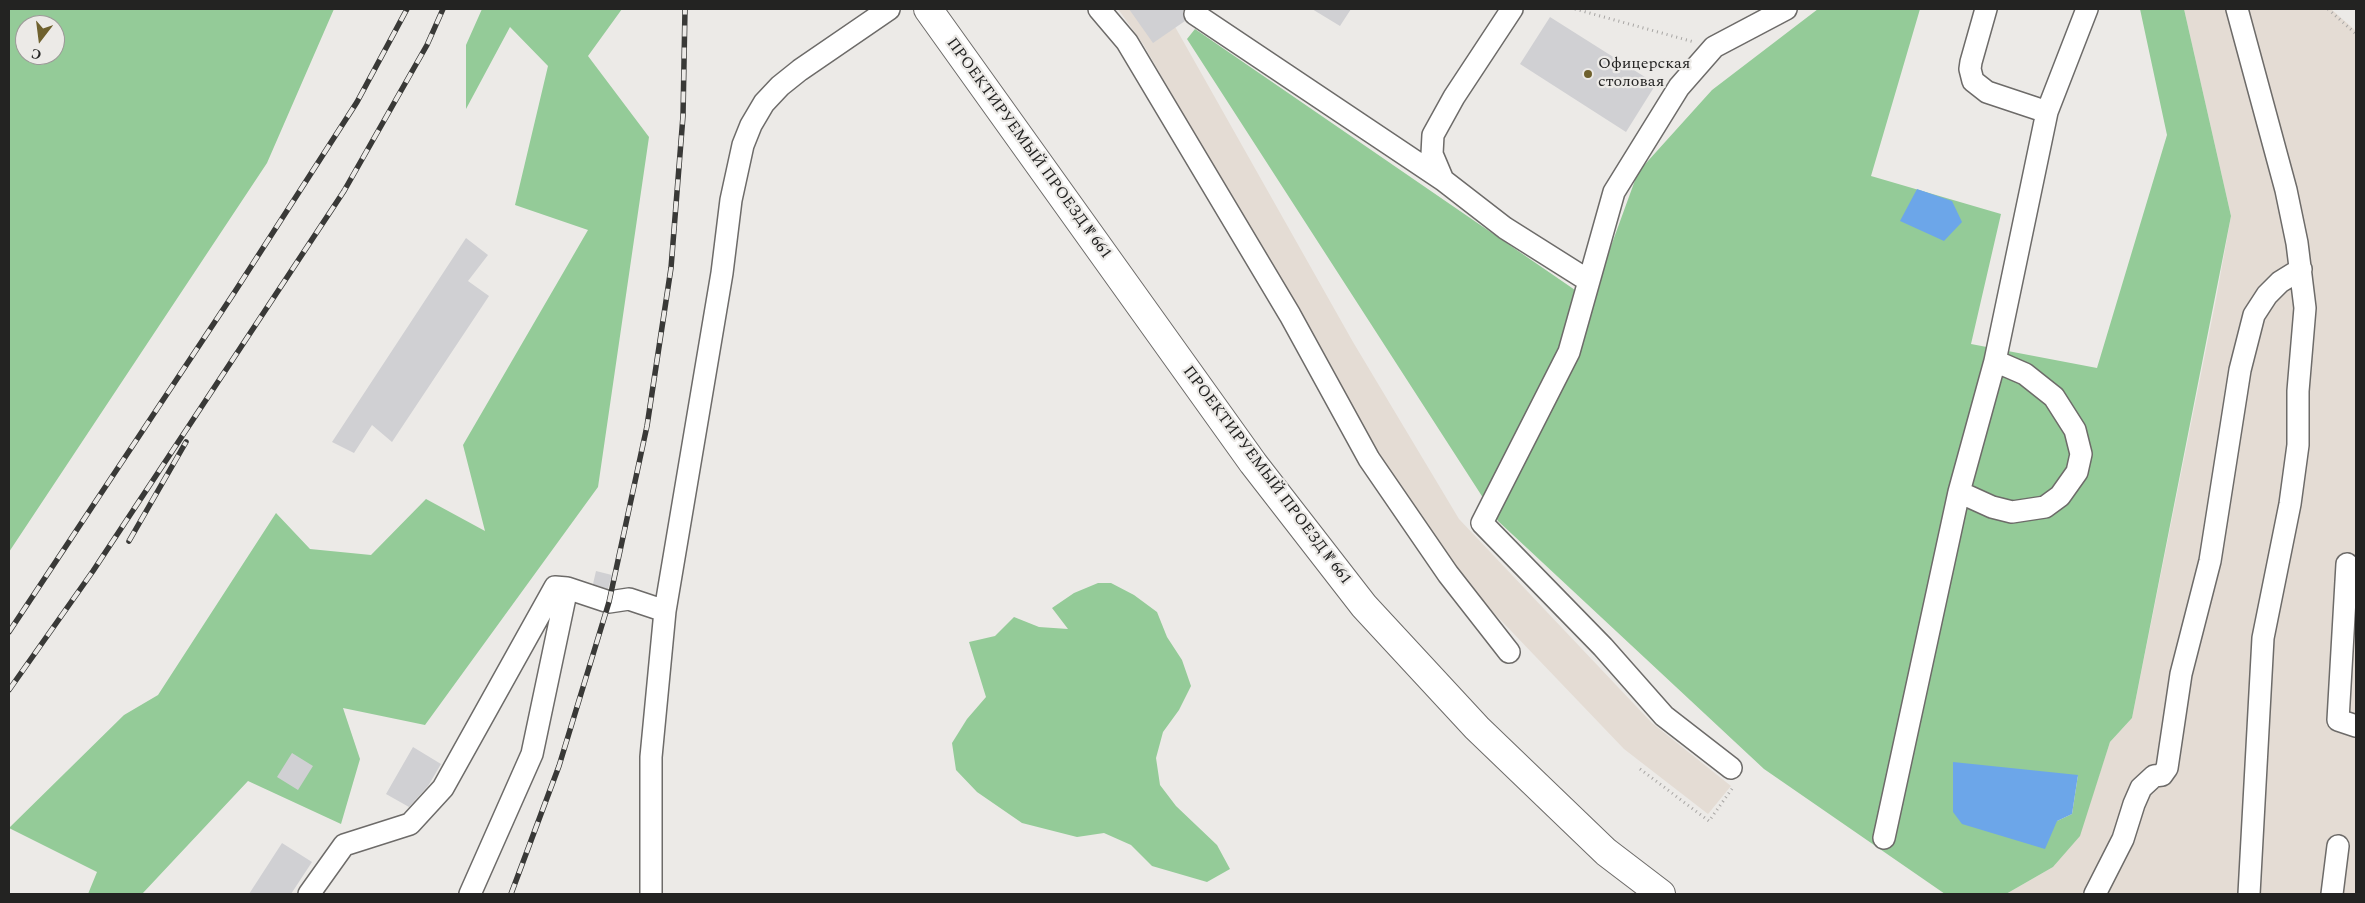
<!DOCTYPE html>
<html>
<head>
<meta charset="utf-8">
<style>
	body { margin:0 }
	#map { position:relative; width:2365px; height:903px; overflow:hidden; background:#eceae7; font-family:Spectral,serif }
	canvas { display:block }
	.frame { position:absolute; inset:0; border:10px solid #232322; pointer-events:none }
	.north { position:absolute; left:15px; top:15px; width:50px; height:50px; box-sizing:border-box; background:#eceae7; border:1px solid #9c9a98; border-radius:50%; rotate:195deg; font-size:14px; font-weight:700; line-height:20px; text-align:center; color:#232322 }
	.north::after { content:''; display:block; margin:auto; width:18px; height:22px; background:#6f612e; clip-path:polygon(50% 0,100% 100%,50% 72%,0 100%) }
</style>
</head>
<body>
<div id="map">
<canvas width="2365" height="903"></canvas>
<div class="frame"></div>
<div class="north">С</div>
</div>
<script>
const c = document.querySelector('canvas').getContext('2d');
c.lineJoin = 'round';
function paint(path, color) { c.fillStyle = color; c.fill(path, 'evenodd'); }
const poly = rows => new Path2D(rows.map(r => 'M' + r).join(''));
function stroke(path, color, width, dash) { c.strokeStyle = color; c.lineWidth = width; c.lineCap = dash ? 'butt' : 'round'; c.setLineDash(dash || []); c.stroke(path); }
function drawText(font, color, halo, rows, align = 'center') {
  c.font = font + ' Spectral,serif'; c.lineWidth = 4.5; c.setLineDash([]); c.textBaseline = 'middle'; c.strokeStyle = halo; c.fillStyle = color; for (const [text, x, y, turn = 0] of rows) {
    c.save(); c.translate(x, y); c.rotate((+turn || 0) * Math.PI / 180); c.textAlign = isNaN(turn) ? turn : align; if (halo) c.strokeText(text, 0, 0); c.fillText(text, 0, 0); c.restore();
  }
}
paint(poly([
	[1118,9,1165,9,1353,342,1459,519,1652,723,1731,786,1708,814,1624,749,1447,564,1366,433,1143,44],
	[2184,9,2331,9,2356,31,2356,894,2006,894,2053,867,2079,836,2110,742,2132,718,2216,299,2231,216]
]), '#e4dcd4');
paint(poly([
	[9,9,334,9,267,163,9,552],
	[25,25,55,25,55,55,25,55],
	[482,9,622,9,588,56,649,137,598,487,425,725,343,708,360,759,341,824,248,781,142,894,88,894,97,872,9,828,124,715,158,695,276,513,310,549,371,555,426,499,485,531,463,445,588,230,515,205,548,66,510,27,466,109,466,45],
	[1818,9,1920,9,1871,176,2001,214,1971,344,2097,368,2167,135,2140,9,2184,9,2231,216,2132,718,2110,742,2080,836,2053,867,2006,894,1945,894,1764,769,1498,521,1187,39,1195,29,1591,301,1638,172,1712,90],
	[2078,775,2072,814,2057,821],
	[1098,583,1111,583,1134,595,1157,612,1167,637,1182,660,1191,686,1179,710,1163,732,1156,758,1160,785,1176,806,1217,845,1230,869,1207,882,1152,866,1131,845,1104,833,1077,837,1022,823,977,792,956,770,952,743,967,719,986,697,969,642,995,636,1014,617,1039,627,1068,629,1052,608,1074,593]
]), '#94cb98');
paint(poly([
	[1917,189,1952,201,1962,222,1944,241,1900,221],
	[1953,762,2078,775,2072,814,2057,821,2045,849,1962,824,1953,812]
]), '#6ca6e9');
paint(poly([
	[1129,9,1184,9,1183,14,1185,21,1153,43],
	[1312,9,1351,9,1340,26],
	[1550,17,1656,84,1626,132,1520,64],
	[466,238,488,255,468,281,489,296,392,442,372,425,354,453,332,442],
	[596,571,612,575,608,589,593,584],
	[413,747,441,764,428,786,409,807,386,794],
	[292,753,313,766,298,790,277,777],
	[282,843,312,862,291,894,249,894]
]), '#d0d0d3');
const minor = poly([
	[1099,9,1127,42,1290,315,1369,459,1448,574,1509,652],
	[1986,9,1971,62,1970,69,1973,81,1987,92,2047,112],
	[2237,9,2286,190,2297,243,2305,308,2298,391,2298,445,2290,504,2263,638,2249,894],
	[1195,14,1443,180,1505,228,1589,281],
	[1443,180,1432,154,1433,135,1454,97,1512,9],
	[1959,492,1992,507,2012,512,2045,507,2060,496,2077,472,2081,454,2075,430,2054,397,2025,374,1995,361],
	[2347,564,2338,720,2356,726],
	[1731,768,1664,716,1603,647,1482,523,1569,352,1614,192,1679,87,1714,47,1786,9],
	[1884,838,1959,492,1995,361,2047,112,2087,9],
	[309,894,344,845,410,824,443,788,555,587,567,588,609,602,629,599,665,611],
	[470,894,532,754,567,588],
	[651,894,651,757,665,611,722,273,731,200,743,145,751,125,764,103,780,86,800,70,889,9],
	[2095,894,2123,839,2134,804,2141,788,2154,776,2162,775,2167,768,2181,674,2210,561,2240,370,2254,315,2267,295,2280,282,2301,269],
	[2332,894,2338,846]
]);
const major = poly([
	[928,9,1253,463,1364,606,1477,728,1606,852,1661,894]
]);
stroke(minor, '#6d6b69', 24);
stroke(major, '#6d6b69', 30);
stroke(poly([
	[1575,9,1694,42],
	[2328,9,2356,34],
	[1640,769,1709,821,1734,786]
]), '#a7a5a3', 3, [1, 4]);
stroke(minor, '#fff', 21);
stroke(major, '#fff', 28);
const rail = poly([
	[129,541,186,442],
	[9,632,234,293,357,102,407,9],
	[9,690,93,571,344,191,427,45,443,9],
	[511,894,559,766,609,602,647,426,671,268,683,116,685,9]
]);
stroke(rail, '#393937', 5.5);
stroke(rail, '#eceae7', 4, [11]);
for (const [x, y, r, color] of [
	[1588,74,5,"#6f612e"]
]) { const dot = new Path2D(); dot.arc(x, y, r, 0, 2 * Math.PI); c.fillStyle = color; c.fill(dot); stroke(dot, '#eceae7', 2); }
drawText('16px', '#232322', '#eceae7', [
	["Офицерская",1598,65],
	["столовая",1598,83]
], 'left');
drawText('16px', '#232322', '#eceae7', [
	["ПРОЕКТИРУЕМЫЙ ПРОЕЗД № 661",1028,149,54],
	["ПРОЕКТИРУЕМЫЙ ПРОЕЗД № 661",1266,476,53]
]);
</script>
</body>
</html>
